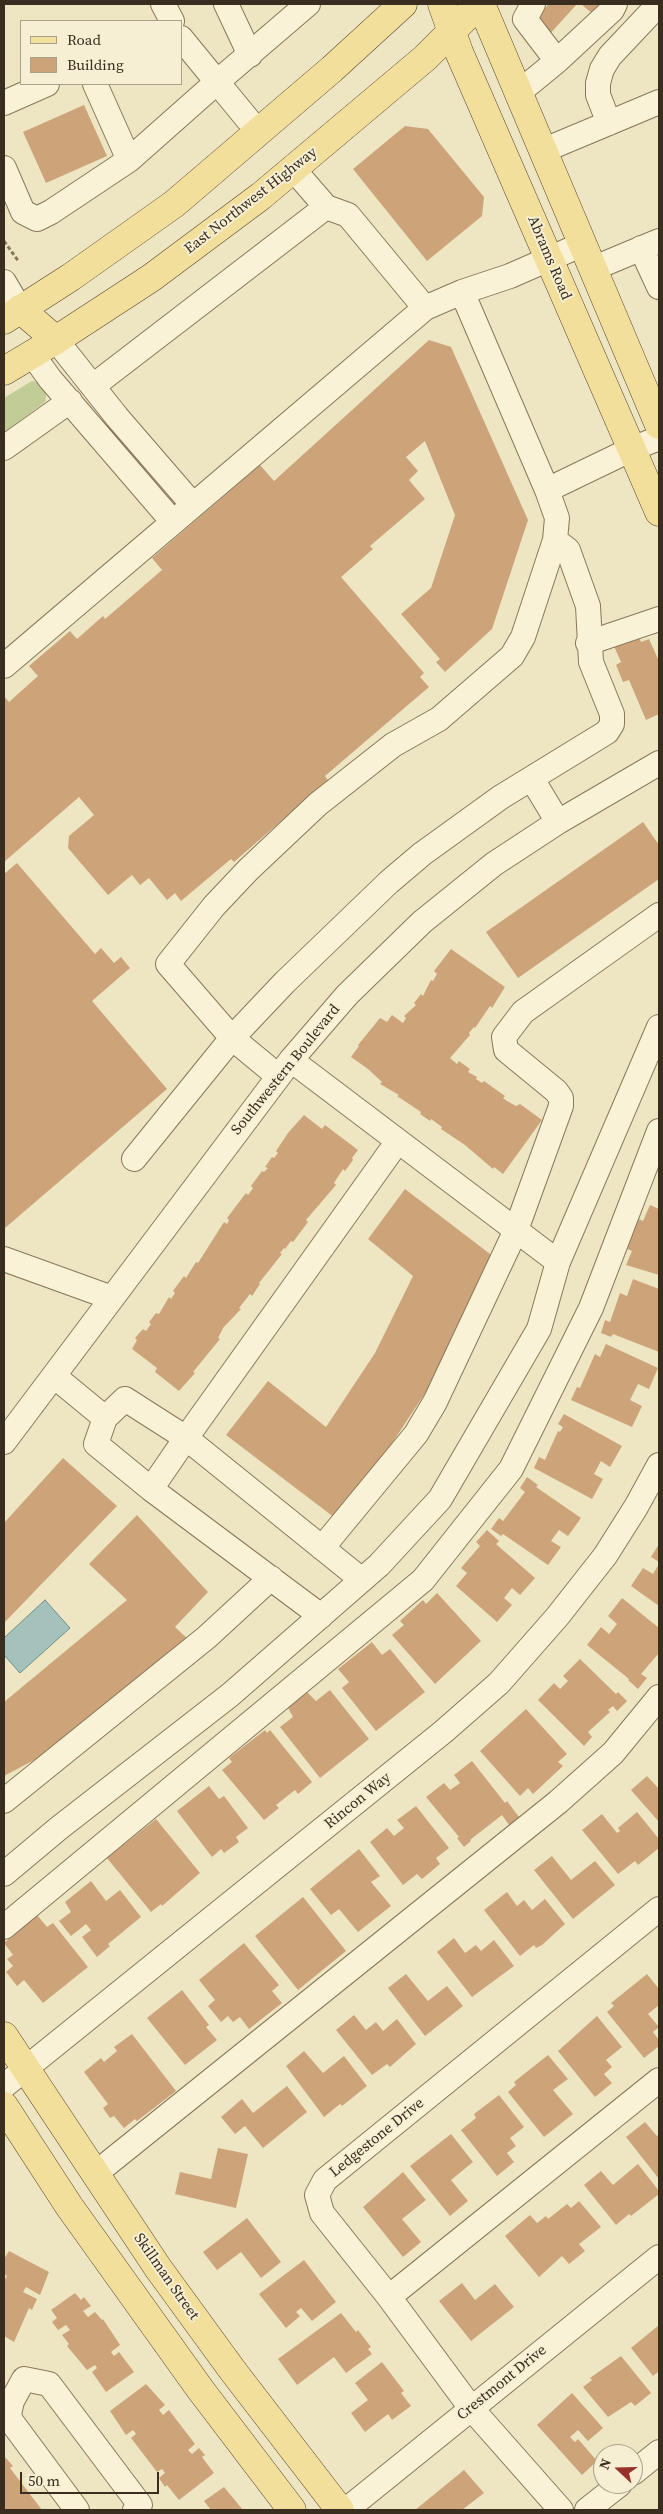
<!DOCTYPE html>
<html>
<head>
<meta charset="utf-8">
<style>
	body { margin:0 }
	#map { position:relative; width:663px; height:2514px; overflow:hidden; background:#eee6c3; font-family:"Source Serif 4",serif }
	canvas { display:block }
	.frame { position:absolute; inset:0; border:5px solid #382d1e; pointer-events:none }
	.legend { position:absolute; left:20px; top:20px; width:162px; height:65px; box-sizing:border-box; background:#f6efd3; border:1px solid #aaa18b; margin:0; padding:6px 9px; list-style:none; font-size:15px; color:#382d1e }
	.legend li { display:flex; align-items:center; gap:10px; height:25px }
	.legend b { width:25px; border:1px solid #aaa18b }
	.north { position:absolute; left:593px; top:2444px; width:50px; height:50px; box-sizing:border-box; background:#f6efd3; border:1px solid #aaa18b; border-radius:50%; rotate:291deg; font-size:14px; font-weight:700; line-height:20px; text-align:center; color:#382d1e }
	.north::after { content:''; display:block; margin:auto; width:18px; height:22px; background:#98332a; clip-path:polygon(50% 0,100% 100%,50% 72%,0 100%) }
	.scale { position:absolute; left:20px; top:2472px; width:139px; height:22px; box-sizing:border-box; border:2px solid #382d1e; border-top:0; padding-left:6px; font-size:15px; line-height:18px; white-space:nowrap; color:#382d1e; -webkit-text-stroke:4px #f6efd3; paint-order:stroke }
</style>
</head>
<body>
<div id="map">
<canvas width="663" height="2514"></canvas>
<div class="frame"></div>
<ul class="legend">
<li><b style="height:6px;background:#f2df9b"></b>Road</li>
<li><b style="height:14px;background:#cda479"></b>Building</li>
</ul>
<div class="north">N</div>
<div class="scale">50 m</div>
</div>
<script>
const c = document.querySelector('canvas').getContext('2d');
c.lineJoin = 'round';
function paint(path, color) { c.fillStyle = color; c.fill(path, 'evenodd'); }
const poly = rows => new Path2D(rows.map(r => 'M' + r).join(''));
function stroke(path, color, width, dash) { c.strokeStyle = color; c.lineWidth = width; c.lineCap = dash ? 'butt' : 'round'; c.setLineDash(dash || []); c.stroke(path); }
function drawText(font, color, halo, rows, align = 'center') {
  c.font = font + ' "Source Serif 4",serif'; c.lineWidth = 4; c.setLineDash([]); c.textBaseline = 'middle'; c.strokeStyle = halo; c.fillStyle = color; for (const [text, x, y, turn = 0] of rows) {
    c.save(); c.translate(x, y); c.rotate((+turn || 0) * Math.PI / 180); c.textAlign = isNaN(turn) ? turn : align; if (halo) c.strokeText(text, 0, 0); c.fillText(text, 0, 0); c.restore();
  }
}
paint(poly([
	[32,381,38,382,47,390,45,402,5,432,4,398]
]), '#c1cc97');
const water = poly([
	[45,1600,70,1628,20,1673,4,1655,4,1638,45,1600]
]);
paint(water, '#a5c1bc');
stroke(water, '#6c8f8a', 1);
paint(poly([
	[549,4,577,4,548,36,532,22],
	[581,4,604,4,594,15],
	[84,105,107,156,46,183,23,132],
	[405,126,428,129,484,197,482,216,427,261,353,169],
	[429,340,451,347,528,520,492,629,445,672,436,662,440,659,401,614,431,588,455,515,425,441,406,457,418,471,409,480,425,499,370,546,373,549,341,577,424,673,420,677,429,687,325,776,328,780,234,862,231,859,181,901,175,893,167,900,149,878,140,885,132,875,108,895,68,848,69,836,94,815,79,797,4,862,4,696,9,702,38,676,29,666,70,631,77,639,103,616,105,619,162,570,152,558,260,465,274,481],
	[638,633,641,642,649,639,659,661,659,714,646,720,629,680,623,682,616,665,621,662,613,644],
	[643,822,659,845,659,879,518,978,486,932],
	[17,863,95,954,101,948,114,963,121,957,130,968,92,1001,167,1089,5,1228,4,874],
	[451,949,505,987,492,1008,490,1006,475,1028,474,1027,469,1033,470,1035,450,1058,457,1064,459,1061,470,1069,468,1072,477,1077,476,1079,482,1083,484,1081,505,1096,503,1098,507,1101,516,1106,520,1104,542,1120,503,1174,494,1167,493,1169,465,1145,441,1129,442,1127,431,1119,430,1121,420,1114,421,1112,397,1096,399,1095,380,1084,382,1082,368,1069,351,1057,359,1046,358,1045,380,1018,387,1022,392,1015,403,1023,406,1018,404,1016,416,1005,414,1003,421,994,423,996,431,980,433,981,437,974,434,971],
	[304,1115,322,1129,325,1125,358,1150,352,1158,353,1160,345,1171,343,1169,334,1183,336,1185,306,1220,308,1222,293,1242,291,1241,285,1249,284,1248,280,1253,282,1254,259,1283,260,1284,252,1296,250,1294,239,1308,241,1309,223,1328,218,1338,220,1339,193,1372,195,1373,179,1391,155,1372,157,1368,132,1349,137,1340,135,1338,143,1329,146,1331,151,1324,149,1322,156,1313,159,1314,169,1297,171,1299,175,1293,173,1291,184,1276,186,1278,196,1262,198,1263,224,1222,227,1224,229,1220,227,1218,246,1193,248,1195,253,1188,251,1186,262,1171,264,1172,268,1168,265,1167,272,1157,274,1158,278,1153,276,1151,288,1133],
	[405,1189,494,1257,433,1381,381,1460,335,1518,226,1435,268,1381,326,1427,375,1353,413,1276,368,1239],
	[650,1205,659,1209,659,1275,626,1265,632,1251,623,1247,634,1217,643,1221],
	[633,1279,659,1289,659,1352,613,1334,611,1337,601,1333,605,1320,610,1322,620,1293,627,1296],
	[606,1344,658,1368,649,1389,638,1384,630,1400,642,1406,632,1427,571,1400,577,1387,580,1388,595,1354,600,1357],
	[564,1414,622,1446,610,1467,601,1461,594,1474,603,1479,592,1499,534,1468,539,1457,545,1460,558,1431,560,1432,563,1427,558,1424],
	[63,1458,117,1506,4,1623,4,1523],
	[527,1477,538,1485,536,1487,581,1518,568,1536,559,1530,551,1541,561,1547,548,1565,503,1534,501,1536,491,1529,499,1518,503,1521,525,1492,520,1488],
	[137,1515,208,1592,175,1627,191,1642,40,1757,4,1776,4,1702,127,1600,89,1564],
	[487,1530,499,1541,496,1544,535,1578,520,1595,512,1588,504,1598,512,1605,497,1622,456,1586,467,1573,461,1568,480,1546,476,1542],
	[659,1544,659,1562,651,1557],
	[659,1564,659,1606,631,1586,643,1568,653,1574],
	[437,1593,481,1641,435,1684,392,1635,404,1625,400,1621,423,1600,426,1604],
	[622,1598,659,1628,659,1653,641,1674,647,1678,638,1689,628,1680,629,1679,587,1645,601,1627,609,1634,617,1624,608,1616],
	[372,1642,382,1655,390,1649,425,1692,376,1731,342,1688,349,1682,338,1669],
	[580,1659,616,1694,618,1692,627,1701,617,1711,613,1706,608,1710,610,1712,588,1732,592,1737,584,1746,538,1700,554,1683,560,1689,568,1681,563,1676],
	[330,1690,369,1739,320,1778,280,1727,293,1717,287,1706,306,1691,316,1701],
	[526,1709,567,1754,558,1762,563,1766,533,1794,528,1788,520,1796,480,1751],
	[265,1730,267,1733,270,1730,312,1782,298,1794,295,1790,276,1805,279,1808,264,1820,222,1770,232,1762,229,1758],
	[472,1761,505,1803,507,1801,519,1817,509,1825,502,1815,470,1840,471,1841,464,1847,457,1838,459,1837,426,1797,444,1783,450,1790,460,1783,454,1775],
	[647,1776,659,1789,659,1822,631,1790],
	[209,1786,219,1799,224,1796,248,1828,236,1837,239,1842,224,1853,221,1849,212,1857,177,1811],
	[416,1806,449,1848,436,1858,440,1864,422,1879,417,1874,403,1885,370,1842,387,1828,394,1836,404,1828,397,1820],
	[637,1812,659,1839,659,1848,638,1865,635,1861,618,1874,582,1830,602,1814,617,1833,620,1831,618,1828],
	[156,1819,200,1873,162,1906,161,1904,151,1912,107,1858],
	[359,1849,380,1876,371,1882,391,1906,358,1932,339,1909,331,1915,310,1889],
	[552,1856,571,1880,595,1861,615,1885,573,1919,534,1870],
	[91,1881,106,1901,120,1890,141,1917,108,1944,110,1946,97,1957,82,1937,91,1930,86,1924,71,1936,59,1921,71,1912,65,1902],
	[507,1892,517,1906,524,1900,532,1910,545,1899,565,1924,542,1945,536,1948,534,1945,520,1956,484,1910],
	[303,1897,346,1951,298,1990,255,1936],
	[37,1915,47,1927,53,1923,88,1967,43,2003,24,1980,17,1986,6,1972,13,1966,7,1959,13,1955,4,1943],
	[454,1938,465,1953,476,1945,481,1951,494,1940,514,1966,472,1997,437,1952],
	[244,1943,279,1985,272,1991,282,2003,249,2029,240,2017,233,2022,228,2016,221,2022,208,2006,215,2000,199,1980],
	[406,1974,428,2001,447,1986,463,2006,425,2036,388,1988],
	[647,1974,659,1989,659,2005,648,2014,659,2027,653,2032,659,2040,659,2046,644,2058,607,2012,614,2006,611,2003],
	[182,1990,209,2025,206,2027,217,2040,185,2065,147,2018],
	[354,2015,366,2030,376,2022,383,2031,397,2019,416,2044,390,2067,387,2064,372,2075,336,2030],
	[597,2016,622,2047,606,2060,612,2067,604,2074,612,2083,595,2097,558,2051],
	[132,2034,176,2091,137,2121,135,2119,124,2128,114,2116,110,2118,103,2108,108,2104,84,2072,101,2058,104,2062,117,2051,114,2047],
	[304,2051,323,2073,344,2056,367,2086,342,2106,340,2104,324,2117,286,2066],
	[548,2055,568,2079,553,2090,573,2114,544,2137,508,2092,516,2085,514,2082],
	[287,2086,307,2112,263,2148,245,2126,235,2134,221,2117,242,2099,253,2113],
	[499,2095,524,2127,510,2138,516,2146,507,2153,514,2162,497,2176,461,2130,476,2118,474,2114],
	[645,2122,657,2136,659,2134,659,2179,626,2137],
	[451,2134,473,2162,451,2180,468,2201,450,2216,410,2166],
	[218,2148,248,2154,236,2208,175,2194,180,2172,211,2179],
	[638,2164,659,2191,659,2194,631,2216,629,2214,616,2225,584,2185,601,2171,613,2185],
	[403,2172,426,2200,402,2219,421,2242,403,2257,363,2207],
	[579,2201,601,2227,579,2244,585,2251,569,2264,562,2256,539,2277,505,2236,530,2215,537,2223,546,2216,548,2219,567,2204,571,2208],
	[247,2218,281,2262,261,2278,241,2252,217,2270,203,2252],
	[9,2251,49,2272,40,2295,26,2287,23,2292,37,2299,32,2310,29,2308,14,2342,4,2336,4,2281,7,2276,4,2274,4,2259],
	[304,2260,336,2302,312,2321,301,2308,296,2312,300,2316,286,2328,259,2294],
	[462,2283,475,2300,495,2284,514,2307,471,2341,439,2301],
	[75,2293,81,2300,84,2297,91,2306,83,2311,88,2317,95,2312,102,2320,103,2319,120,2345,111,2352,114,2356,119,2352,134,2372,106,2392,92,2372,97,2368,95,2365,87,2370,67,2346,69,2344,62,2335,70,2330,66,2325,58,2330,52,2322,57,2318,51,2310],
	[341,2313,356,2332,358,2330,371,2347,368,2349,372,2354,346,2373,334,2357,297,2385,278,2359],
	[659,2325,659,2371,653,2376,631,2348],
	[621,2356,651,2393,635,2406,631,2402,608,2417,583,2387,592,2380,590,2378],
	[382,2362,404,2391,401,2393,411,2406,392,2420,388,2414,365,2432,351,2413,368,2400,355,2383],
	[146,2384,165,2405,159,2410,163,2415,169,2410,195,2444,188,2450,192,2454,199,2448,205,2455,202,2457,214,2473,179,2500,167,2485,165,2487,159,2478,165,2473,162,2469,157,2472,131,2438,136,2434,133,2430,126,2435,110,2411],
	[572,2393,603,2428,588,2441,578,2430,570,2437,575,2442,578,2439,597,2461,582,2475,537,2425],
	[4,2456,13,2466,10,2468,42,2510,4,2510],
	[464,2470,484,2493,462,2510,415,2510],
	[224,2487,243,2510,211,2510,204,2501]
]), '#cda479');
const minor = poly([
	[163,4,172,21],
	[226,4,250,55],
	[181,38,217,82,308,4],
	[557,61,612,10,615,4],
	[95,84,129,160,217,82,259,133],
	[518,93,557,61,525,19,533,4],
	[4,103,47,84],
	[609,123,598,95,598,83,602,69,610,56,659,4],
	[542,151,659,102],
	[4,168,23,212,37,219,51,212,129,160],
	[326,207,348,215,425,308],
	[641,248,659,287],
	[592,269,659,241],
	[4,282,20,309],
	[56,340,117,417,193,505],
	[32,354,50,379,173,522],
	[93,386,326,207,294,170],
	[4,448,70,401],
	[547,490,632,449,659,438],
	[588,643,659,619],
	[4,666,425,308,462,292,510,276,583,244],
	[532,779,558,822],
	[278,1076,232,1038,168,964,214,906,248,870,318,804,393,745,439,719,512,656,523,637,555,540,557,518,547,490,462,292],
	[134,1159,232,1038,285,982,389,882,422,854,501,797,607,732,612,724,612,714,591,662,588,606,568,550,555,540],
	[4,1259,112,1298],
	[558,1262,659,1027],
	[54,1376,105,1418],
	[125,1399,186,1438,151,1489,96,1444,105,1418,125,1399],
	[4,1442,291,1060,347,995,422,922,494,864,558,822,659,763],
	[151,1489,321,1616],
	[322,1548,416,1434,435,1402,516,1230,561,1106,561,1098,556,1091,506,1050,504,1037,523,1012,659,915],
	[362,1580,186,1438,398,1141],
	[4,1801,207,1637,271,1578],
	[4,1874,59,1828,230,1695,379,1565,440,1499,539,1329,558,1262,291,1060],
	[4,1927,423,1580,511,1469,591,1308,659,1131],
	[4,2086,443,1732,499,1683,557,1617,605,1556,636,1507,659,1465],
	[96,2173,558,1802,613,1753,659,1697],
	[389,2297,659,2080],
	[633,2473,659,2452],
	[77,2510,11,2421,9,2414,12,2401,24,2379,49,2384,140,2505,135,2510],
	[346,2510,659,2257],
	[561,2510,471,2408,389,2297,322,2213,317,2195,325,2180,659,1909],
	[587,2510,620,2484]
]);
const major = poly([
	[442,4,459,52,659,512],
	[481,4,659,425],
	[20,309,56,340],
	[4,320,71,277,174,204,332,69,403,4],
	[4,371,56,340,151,278,261,196,425,58,479,4],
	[4,2036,158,2268,233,2371,340,2510],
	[4,2106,69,2206,200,2389,292,2510]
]);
stroke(minor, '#89775a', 26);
stroke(major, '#56452e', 29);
stroke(poly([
	[4,241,19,262]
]), '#89775a', 3, [4, 2.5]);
stroke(minor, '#f9f2d6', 24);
stroke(major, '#f2df9b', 28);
drawText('15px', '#382d1e', '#f6efd3', [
	["East Northwest Highway",251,201,-38],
	["Abrams Road",549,258,67],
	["Southwestern Boulevard",286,1070,-51],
	["Rincon Way",358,1801,-39],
	["Ledgestone Drive",377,2138,-39],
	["Skillman Street",166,2277,55],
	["Crestmont Drive",502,2383,-39]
]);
</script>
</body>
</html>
